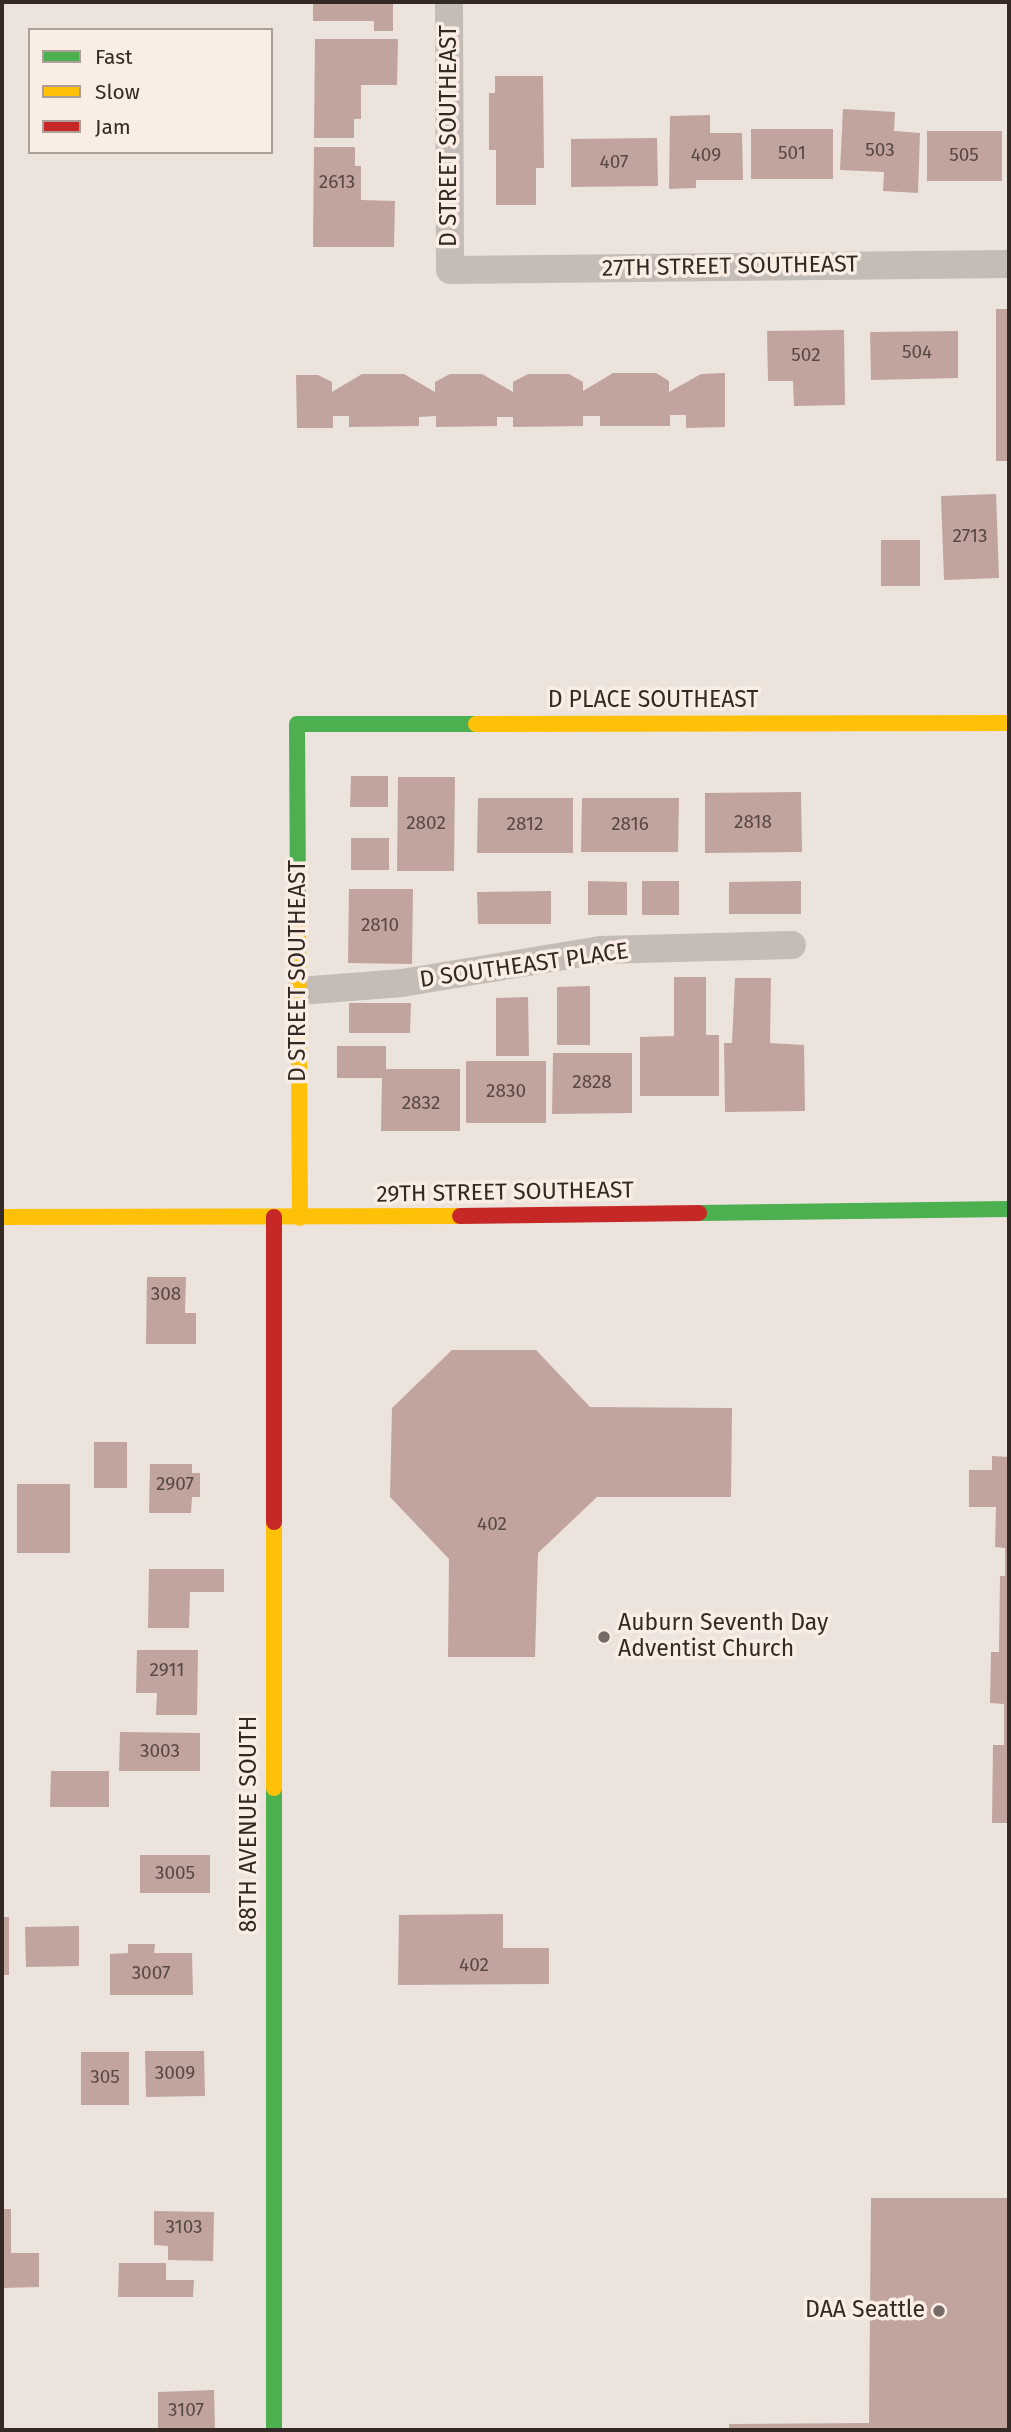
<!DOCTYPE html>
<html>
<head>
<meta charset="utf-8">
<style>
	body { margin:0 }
	#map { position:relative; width:1011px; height:2432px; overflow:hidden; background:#ece3dd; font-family:"Fira Sans",sans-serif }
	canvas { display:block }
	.frame { position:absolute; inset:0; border:4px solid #352925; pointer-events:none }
	.legend { position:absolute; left:28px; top:28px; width:245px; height:126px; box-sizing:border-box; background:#faede3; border:2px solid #ab9f97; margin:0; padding:9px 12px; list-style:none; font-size:21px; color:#352925 }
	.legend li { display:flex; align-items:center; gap:14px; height:35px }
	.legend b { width:35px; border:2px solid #ab9f97 }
</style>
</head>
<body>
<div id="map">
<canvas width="1011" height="2432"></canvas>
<div class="frame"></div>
<ul class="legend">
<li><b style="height:9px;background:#4caf50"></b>Fast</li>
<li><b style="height:9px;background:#ffc107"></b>Slow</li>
<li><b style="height:9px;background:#c62828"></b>Jam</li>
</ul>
</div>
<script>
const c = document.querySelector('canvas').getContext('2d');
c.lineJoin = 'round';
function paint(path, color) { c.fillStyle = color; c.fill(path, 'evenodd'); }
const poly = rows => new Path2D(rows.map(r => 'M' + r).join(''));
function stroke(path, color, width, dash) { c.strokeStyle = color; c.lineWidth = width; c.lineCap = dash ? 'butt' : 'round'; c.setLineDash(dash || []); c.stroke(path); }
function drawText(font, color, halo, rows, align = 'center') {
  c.font = font + ' "Fira Sans",sans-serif'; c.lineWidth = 7; c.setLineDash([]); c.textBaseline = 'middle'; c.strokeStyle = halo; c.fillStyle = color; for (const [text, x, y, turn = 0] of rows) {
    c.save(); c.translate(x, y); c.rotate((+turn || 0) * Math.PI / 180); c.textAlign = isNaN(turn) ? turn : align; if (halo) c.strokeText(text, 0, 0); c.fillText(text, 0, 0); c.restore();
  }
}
paint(poly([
	[313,2,393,2,393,31,374,31,374,21,313,21],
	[315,39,398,39,397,85,361,85,361,119,354,119,354,138,314,138],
	[495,76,543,76,544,168,536,168,536,205,496,205,496,150,489,150,489,93,495,93],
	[843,109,895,112,894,131,920,133,918,193,883,191,884,172,840,170],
	[710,115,710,133,742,133,743,180,696,180,696,188,669,189,670,116],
	[751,129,833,129,833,179,751,179],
	[927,131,1002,131,1002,181,927,181],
	[657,138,658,186,571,187,571,139],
	[314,147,355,147,355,166,361,166,361,200,395,201,394,247,313,247],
	[996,309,1009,309,1009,461,996,461],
	[844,330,845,405,794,406,793,381,768,381,767,331],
	[958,331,958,378,871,380,870,332],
	[613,373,656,373,669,381,669,392,701,374,725,373,725,427,686,428,686,415,670,415,670,426,600,426,600,416,583,416,583,426,513,427,513,417,497,417,497,426,436,427,436,416,419,417,419,426,349,427,349,416,333,416,333,428,297,428,296,375,318,375,332,382,332,392,362,374,404,374,435,392,435,382,450,374,482,374,513,392,513,382,528,374,569,374,583,382,583,391],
	[996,494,999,578,944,580,941,496],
	[881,540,920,540,920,586,881,586],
	[351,776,388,776,388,807,350,807],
	[398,777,455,777,454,871,397,871],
	[801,792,802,852,705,853,705,793],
	[478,798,573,798,573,853,477,853],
	[582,798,679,798,678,852,581,852],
	[351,838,389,838,389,870,351,870],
	[588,881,627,882,627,915,588,915],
	[642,881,679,881,679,915,642,915],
	[801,881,801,914,729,914,729,882],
	[349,889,413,889,412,964,348,963],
	[551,891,551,924,478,924,477,892],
	[674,977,706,977,706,1035,719,1035,719,1096,640,1096,640,1037,674,1036],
	[735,978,771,978,770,1043,804,1045,805,1111,725,1112,724,1043,732,1043],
	[590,986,590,1045,557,1045,557,987],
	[528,997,529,1056,496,1056,496,998],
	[349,1003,411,1003,410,1033,349,1033],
	[337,1046,386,1046,386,1069,460,1069,460,1131,381,1131,382,1078,337,1078],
	[553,1053,632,1053,632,1113,552,1114],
	[466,1061,546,1061,546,1123,466,1123],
	[147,1277,186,1277,185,1313,196,1313,196,1344,146,1344],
	[452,1350,536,1350,590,1407,732,1408,731,1497,597,1497,538,1553,535,1657,448,1657,449,1559,390,1497,392,1408],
	[94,1442,127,1442,127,1488,94,1488],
	[992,1456,1009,1457,1009,1823,992,1823,993,1745,1004,1745,1004,1704,990,1703,991,1652,999,1652,1000,1576,1005,1576,1005,1548,995,1547,996,1507,969,1507,969,1470,992,1470],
	[150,1464,192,1464,192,1473,200,1473,200,1497,192,1497,191,1513,149,1513],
	[17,1484,70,1484,70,1553,17,1553],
	[149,1569,224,1569,224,1592,190,1592,189,1628,148,1628],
	[137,1650,198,1650,197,1715,156,1715,157,1693,136,1693],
	[120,1732,200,1733,200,1771,119,1771],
	[51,1771,109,1771,109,1807,50,1807],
	[140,1855,210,1855,210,1893,140,1893],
	[503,1914,503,1948,549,1948,549,1984,398,1985,399,1915],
	[2,1917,9,1917,9,1975,2,1975],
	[79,1926,79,1966,26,1967,25,1927],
	[128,1944,155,1944,154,1953,192,1953,193,1995,110,1995,110,1954,128,1953],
	[145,2051,204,2051,205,2096,146,2097],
	[81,2052,129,2052,129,2105,81,2105],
	[871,2198,1009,2198,1009,2430,729,2430,729,2424,869,2423],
	[2,2209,11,2209,11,2253,39,2253,39,2287,2,2288],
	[154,2211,214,2212,213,2261,168,2260,168,2246,154,2245],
	[119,2263,166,2263,166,2280,194,2280,193,2297,118,2297],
	[214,2390,215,2430,158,2430,158,2392]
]), '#c1a49e');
stroke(poly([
	[449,2,450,270,1009,264],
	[299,991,402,983,600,950,792,945]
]), '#c4bcb7', 28);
stroke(poly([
	[298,902,297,724,476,724],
	[699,1213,1009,1209],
	[274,1788,274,2430]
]), '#4caf50', 16);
stroke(poly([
	[476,724,1009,723],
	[298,902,300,1218],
	[2,1217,460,1216],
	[274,1522,274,1788]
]), '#ffc107', 16);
stroke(poly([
	[460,1216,699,1213],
	[274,1217,274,1522]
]), '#c62828', 16);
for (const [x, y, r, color] of [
	[604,1637,7,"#756a65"],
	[939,2311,7,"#756a65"]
]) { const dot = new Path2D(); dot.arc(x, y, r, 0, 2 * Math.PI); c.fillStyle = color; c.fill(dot); stroke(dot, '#faede3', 2.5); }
drawText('19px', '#584843', null, [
	["503",880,151],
	["501",792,154],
	["409",706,156],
	["505",964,156],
	["407",614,163],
	["2613",337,183],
	["504",917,353],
	["502",806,356],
	["2713",970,537],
	["2818",753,823],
	["2802",426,824],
	["2812",525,825],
	["2816",630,825],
	["2810",380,926],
	["2828",592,1083],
	["2830",506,1092],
	["2832",421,1104],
	["308",166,1295],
	["2907",175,1485],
	["402",492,1525],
	["2911",167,1671],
	["3003",160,1752],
	["3005",175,1874],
	["402",474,1966],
	["3007",151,1974],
	["3009",175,2074],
	["305",105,2078],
	["3103",184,2228],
	["3107",186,2411]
]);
drawText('23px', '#352925', '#faede3', [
	["D STREET SOUTHEAST",450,136,-90],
	["27TH STREET SOUTHEAST",730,267,-1],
	["D PLACE SOUTHEAST",653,701],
	["D SOUTHEAST PLACE",524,966,-8],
	["D STREET SOUTHEAST",299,971,-90],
	["29TH STREET SOUTHEAST",505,1193,-1],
	["88TH AVENUE SOUTH",250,1824,-90]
]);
drawText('23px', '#352925', '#faede3', [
	["Auburn Seventh Day",618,1624],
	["Adventist Church",618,1650],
	["DAA Seattle",925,2311,"right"]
], 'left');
</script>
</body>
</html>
